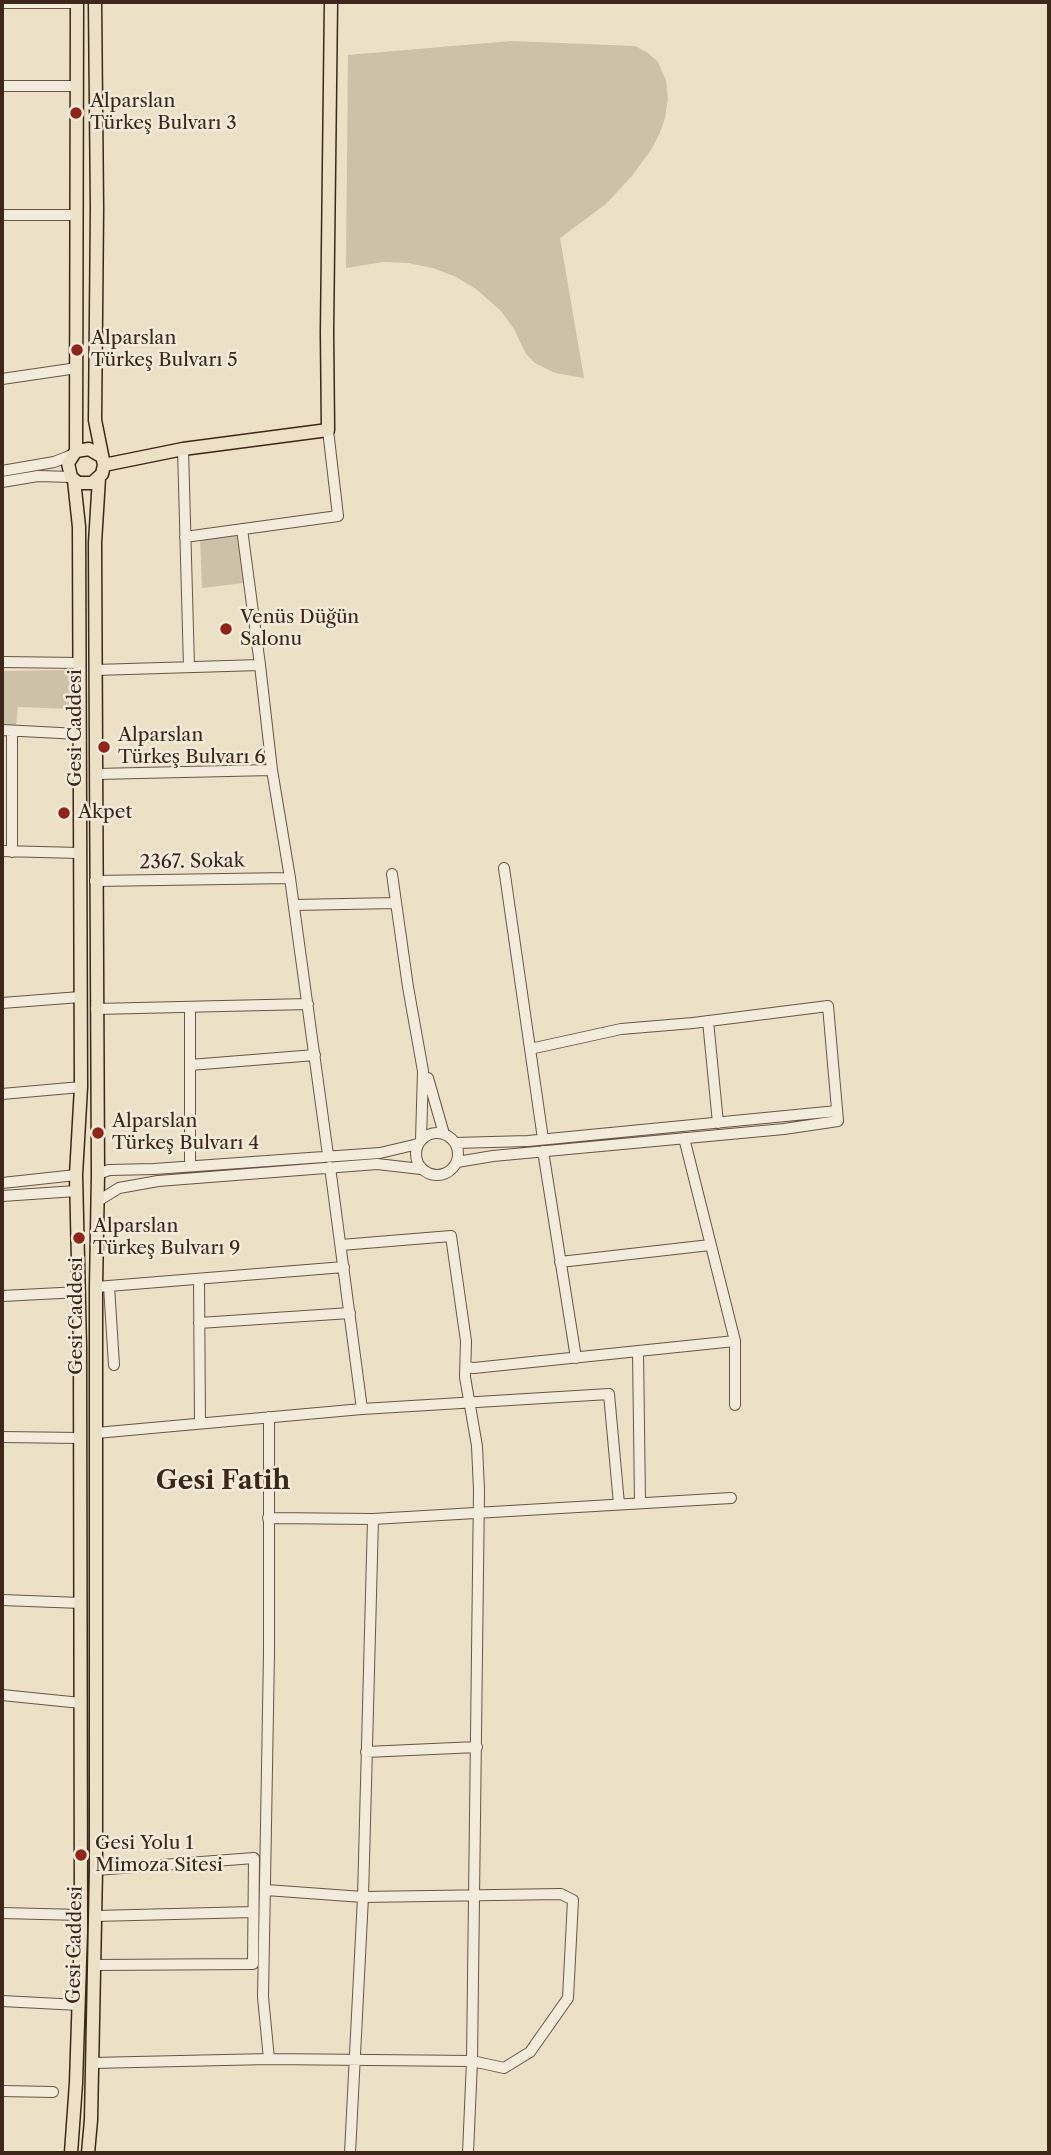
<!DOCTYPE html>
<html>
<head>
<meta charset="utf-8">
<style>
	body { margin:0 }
	#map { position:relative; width:1051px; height:2155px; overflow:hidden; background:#ece0c7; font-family:"Libre Caslon Text",serif }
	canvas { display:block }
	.frame { position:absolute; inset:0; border:4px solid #3e271a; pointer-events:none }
</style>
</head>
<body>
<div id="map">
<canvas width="1051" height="2155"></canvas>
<div class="frame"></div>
</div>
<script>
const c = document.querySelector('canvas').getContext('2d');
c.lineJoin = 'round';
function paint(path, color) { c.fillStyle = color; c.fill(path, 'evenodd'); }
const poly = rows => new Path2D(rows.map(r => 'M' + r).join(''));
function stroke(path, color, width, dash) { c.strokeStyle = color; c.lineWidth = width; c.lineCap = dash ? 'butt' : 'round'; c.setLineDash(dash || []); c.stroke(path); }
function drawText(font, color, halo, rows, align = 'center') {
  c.font = font + ' "Libre Caslon Text",serif'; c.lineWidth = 5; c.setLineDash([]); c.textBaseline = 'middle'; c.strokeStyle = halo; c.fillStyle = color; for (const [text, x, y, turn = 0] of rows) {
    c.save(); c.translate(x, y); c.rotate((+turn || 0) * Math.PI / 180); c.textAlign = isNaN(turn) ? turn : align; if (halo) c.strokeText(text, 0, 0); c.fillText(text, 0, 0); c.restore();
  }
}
paint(poly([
	[511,41,635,46,648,53,658,62,666,81,668,99,665,118,659,135,651,150,631,177,606,204,560,238,584,378,555,373,535,363,526,354,514,329,501,311,476,289,456,277,433,268,408,263,383,262,346,268,348,55],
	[246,530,252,582,202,588,200,537],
	[64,670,71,676,69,709,18,707,16,726,2,726,2,671]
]), '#cec1aa');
const minor = poly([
	[2,3,77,3],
	[2,86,76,86],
	[2,215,76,215],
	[2,379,77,368],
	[183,449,189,667],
	[2,471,54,462,72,455],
	[2,482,38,476,71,477],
	[242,529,260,665],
	[185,537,338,516,328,430],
	[2,662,79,663],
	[95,670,260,665,272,770],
	[2,730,79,734],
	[96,774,272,770,290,878,328,1155],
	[2,851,79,853],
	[12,852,12,731],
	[504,868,543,1139],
	[392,874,408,987,423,1071,421,1140],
	[95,881,290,878],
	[294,905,396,903],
	[2,1003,80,997],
	[96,1009,308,1004],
	[708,1021,718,1123],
	[190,1065,315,1055],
	[428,1078,444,1134],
	[2,1094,81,1087],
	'416 1154a21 21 0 1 1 42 0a21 21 0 1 1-42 0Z',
	[684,1138,735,1341,735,1405],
	[455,1143,528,1141,837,1111],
	[543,1151,576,1358],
	[457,1162,493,1156,784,1129,838,1121,828,1006,693,1023,621,1029,530,1049],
	[190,1166,190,1007],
	[330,1167,362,1409],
	[98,1174,109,1170,154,1169,380,1153,418,1144],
	[2,1183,76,1175],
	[2,1196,76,1191],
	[98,1201,119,1188,158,1181,377,1164,421,1169],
	[560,1262,710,1245],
	[199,1279,200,1423],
	[109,1286,114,1365],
	[96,1287,344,1267],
	[2,1296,80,1292],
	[199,1323,350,1313],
	[638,1351,640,1502],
	[466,1367,474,1368,735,1341],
	[96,1433,362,1409,609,1394,619,1504],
	[2,1437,80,1438],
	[268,1518,373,1519,731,1498],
	[2,1600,81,1603],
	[2,1695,81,1703],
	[366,1752,477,1747],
	[266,1890,363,1897,561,1894,573,1900,568,1998,530,2052,504,2068,472,2061,468,2153],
	[2,1913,81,1915],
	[95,1916,253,1912],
	[94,1965,253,1964,254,1858,96,1870],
	[2,2001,79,2005],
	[269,2059,263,1997,269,1653,269,1417],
	[92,2063,269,2059,472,2061,479,1490,477,1446,465,1377,466,1341,451,1236,341,1245],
	[2,2091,53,2092],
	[350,2153,363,1897,373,1519]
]);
const major = poly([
	[95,2,97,209,95,420,104,465,102,474,92,483,78,483,71,477,68,463,76,451,89,449,101,456],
	[76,451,77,2],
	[104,465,183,449,328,430,327,332,331,2],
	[71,2153,76,2083,81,1931,80,1346,76,1175,81,1087,79,527,74,480],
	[88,2153,91,2120,96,1870,96,1287,98,1174,95,543,99,478]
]);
stroke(minor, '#6a5545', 12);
stroke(major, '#3e271a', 15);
stroke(minor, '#f3ebdb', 10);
stroke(major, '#ece0c7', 12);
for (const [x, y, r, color] of [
	[76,113,7,"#8f2418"],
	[77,350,7,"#8f2418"],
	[226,629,7,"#8f2418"],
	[104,747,7,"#8f2418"],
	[64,813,7,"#8f2418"],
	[98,1133,7,"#8f2418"],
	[79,1238,7,"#8f2418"],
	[81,1855,7,"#8f2418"]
]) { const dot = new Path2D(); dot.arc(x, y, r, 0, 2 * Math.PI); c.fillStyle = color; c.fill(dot); stroke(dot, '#f3ebdb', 2.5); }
drawText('19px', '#3e271a', '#f3ebdb', [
	["Alparslan",90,102],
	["Türkeş Bulvarı 3",90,124],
	["Alparslan",91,339],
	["Türkeş Bulvarı 5",91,361],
	["Venüs Düğün",240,618],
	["Salonu",240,640],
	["Alparslan",118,736],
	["Türkeş Bulvarı 6",118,758],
	["Akpet",78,813],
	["Alparslan",112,1122],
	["Türkeş Bulvarı 4",112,1144],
	["Alparslan",93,1227],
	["Türkeş Bulvarı 9",93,1249],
	["Gesi Yolu 1",95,1844],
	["Mimoza Sitesi",95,1866]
], 'left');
drawText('19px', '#3e271a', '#f3ebdb', [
	["Gesi Caddesi",76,728,-90],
	["2367. Sokak",192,862,-1],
	["Gesi Caddesi",77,1316,-90],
	["Gesi Caddesi",75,1945,-89]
]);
drawText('bold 26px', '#3e271a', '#f3ebdb', [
	["Gesi Fatih",223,1481]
]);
</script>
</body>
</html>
